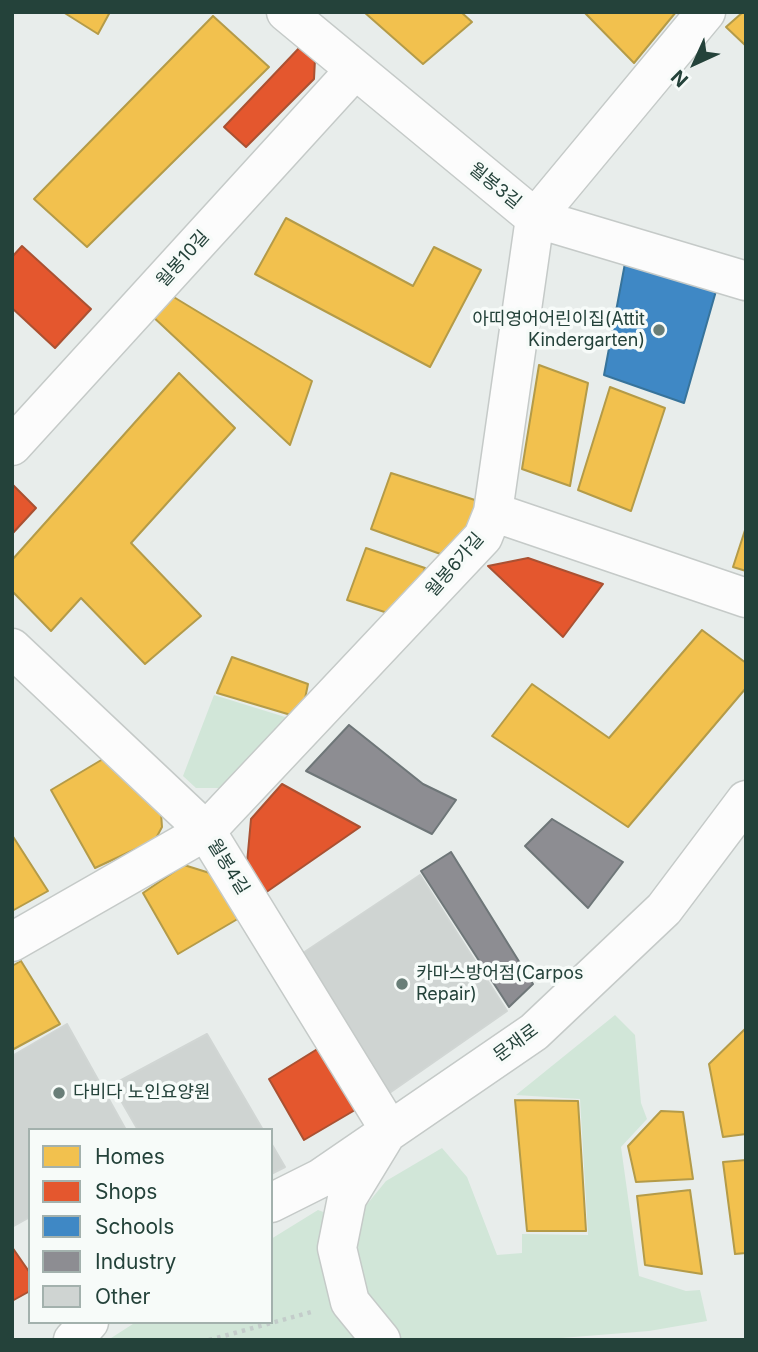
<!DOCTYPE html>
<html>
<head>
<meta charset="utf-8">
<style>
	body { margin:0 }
	#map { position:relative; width:758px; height:1352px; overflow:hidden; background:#e8edeb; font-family:Inter,sans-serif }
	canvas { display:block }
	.frame { position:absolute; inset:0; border:14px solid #24423a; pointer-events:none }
	.legend { position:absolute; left:28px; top:1128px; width:245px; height:196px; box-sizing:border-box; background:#f7fbf9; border:2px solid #a3b1ad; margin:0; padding:9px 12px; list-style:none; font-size:21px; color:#24423a }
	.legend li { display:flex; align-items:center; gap:14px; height:35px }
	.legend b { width:35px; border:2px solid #a3b1ad }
	.north { position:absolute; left:660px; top:28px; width:70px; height:70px; -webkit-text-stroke:5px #f7fbf9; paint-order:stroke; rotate:225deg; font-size:19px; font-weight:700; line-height:28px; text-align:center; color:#24423a }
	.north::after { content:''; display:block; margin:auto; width:24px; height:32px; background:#24423a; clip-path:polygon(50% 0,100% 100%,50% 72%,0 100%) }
</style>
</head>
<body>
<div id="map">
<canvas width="758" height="1352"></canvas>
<div class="frame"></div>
<ul class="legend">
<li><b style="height:19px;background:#f2c14e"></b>Homes</li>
<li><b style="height:19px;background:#e4572e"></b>Shops</li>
<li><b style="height:19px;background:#3f88c5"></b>Schools</li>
<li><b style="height:19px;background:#8d8d92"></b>Industry</li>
<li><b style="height:19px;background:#cfd4d2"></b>Other</li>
</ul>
<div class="north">N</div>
</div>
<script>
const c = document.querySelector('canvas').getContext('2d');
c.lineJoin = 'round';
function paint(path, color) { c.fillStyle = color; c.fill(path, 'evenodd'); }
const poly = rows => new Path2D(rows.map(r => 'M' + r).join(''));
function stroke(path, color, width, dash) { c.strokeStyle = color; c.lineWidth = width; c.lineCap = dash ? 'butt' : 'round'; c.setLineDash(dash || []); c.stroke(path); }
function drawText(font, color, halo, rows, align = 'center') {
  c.font = font + ' Inter,"Noto Sans KR",sans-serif'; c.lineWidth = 7; c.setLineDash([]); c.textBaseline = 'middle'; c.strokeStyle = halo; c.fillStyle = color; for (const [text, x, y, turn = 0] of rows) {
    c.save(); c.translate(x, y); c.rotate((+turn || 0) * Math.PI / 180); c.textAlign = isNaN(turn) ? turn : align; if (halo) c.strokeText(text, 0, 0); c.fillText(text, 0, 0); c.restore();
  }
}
paint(poly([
	[214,695,298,721,226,788,196,788,183,776],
	[615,1015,635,1035,641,1103,647,1119,621,1147,639,1276,686,1291,700,1290,707,1321,649,1331,536,1340,403,1340,373,1309,349,1254,355,1219,386,1181,442,1148,467,1177,497,1255,522,1253,522,1234,588,1235,580,1099,516,1095],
	[318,1210,326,1213,325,1283,335,1305,358,1340,108,1340,136,1322,271,1322,271,1239]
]), '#d1e6d8');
const homes = poly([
	[63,12,110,12,98,34,63,12],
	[364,12,461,12,472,22,423,64,364,12],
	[584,12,676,12,634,63,584,12],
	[743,12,746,12,746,46,726,27,743,12],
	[213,16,269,67,87,247,34,199,213,16],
	[286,218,413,286,434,247,481,270,430,367,255,274,286,218],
	[172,296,312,381,290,445,150,314,172,296],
	[539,365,588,383,570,486,522,469,539,365],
	[179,373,235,428,131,543,201,616,145,664,81,598,51,631,12,591,12,560,179,373],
	[610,387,665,408,631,511,578,490,610,387],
	[391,473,478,501,475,527,446,556,371,529,391,473],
	[746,527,746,571,733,567,746,527],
	[366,548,425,568,411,605,394,615,347,600,366,548],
	[702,630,746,663,746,688,628,827,492,736,532,684,609,738,702,630],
	[232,657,308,684,301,718,217,693,232,657],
	[103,759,161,813,162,827,155,840,95,868,51,790,103,759],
	[12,835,48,891,12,911,12,835],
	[184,865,216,875,241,917,178,954,143,893,184,865],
	[21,961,60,1024,12,1050,12,966,21,961],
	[746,1028,746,1134,723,1137,709,1064,746,1028],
	[515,1100,578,1101,586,1231,527,1231,515,1100],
	[661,1111,683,1112,693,1179,636,1182,628,1146,661,1111],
	[746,1160,746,1253,735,1254,723,1162,746,1160],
	[690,1190,702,1274,645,1265,637,1196,690,1190]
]);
paint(homes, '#f2c14e');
stroke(homes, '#b49b48', 2);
const shops = poly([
	[301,46,315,59,314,79,246,147,224,127,301,46],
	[22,246,91,309,55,348,12,308,12,257,22,246],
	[12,484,36,508,12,534,12,484],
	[528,558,603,584,563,637,488,566,528,558],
	[282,784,360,827,265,893,247,863,251,819,282,784],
	[319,1048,355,1110,304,1140,269,1079,319,1048],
	[12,1247,30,1273,30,1291,12,1301,12,1247]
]);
paint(shops, '#e4572e');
stroke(shops, '#aa5132', 2);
const schools = poly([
	[626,258,718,284,684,403,604,375,626,258]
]);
paint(schools, '#3f88c5');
stroke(schools, '#37739b', 2);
const industry = poly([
	[349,725,423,784,456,800,432,834,306,771,349,725],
	[552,819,623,862,588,908,525,846,552,819],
	[451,852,533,984,509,1007,421,871,451,852]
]);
paint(industry, '#8d8d92');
stroke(industry, '#6e7678', 2);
const building = poly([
	[420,875,507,1011,388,1094,297,957,420,875],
	[67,1024,126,1130,30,1130,30,1217,12,1227,12,1056,67,1024],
	[207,1034,263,1130,138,1130,112,1085,207,1034],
	[271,1143,285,1167,271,1174,271,1143]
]);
paint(building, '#cfd4d2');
stroke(building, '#d1d6d4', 2);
const minor = poly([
	[286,12,535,218,746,281],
	[12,446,354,71],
	[493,512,746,598],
	[12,648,206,831,389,1129,347,1198,337,1248,350,1302,381,1340],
	[12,942,206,831,483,537,493,512,535,218,706,12],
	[271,1203,321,1178,534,1032,664,909,746,800],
	[73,1340,89,1322]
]);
stroke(minor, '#c5cac8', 41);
stroke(poly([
	[209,1340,315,1311]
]), '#c3ccca', 4.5, [3.5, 5]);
stroke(minor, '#fcfcfc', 38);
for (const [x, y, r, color] of [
	[659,330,7,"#697e78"],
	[402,984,7,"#697e78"],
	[59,1093,7,"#697e78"]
]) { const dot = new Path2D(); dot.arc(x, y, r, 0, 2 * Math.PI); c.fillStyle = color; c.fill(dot); stroke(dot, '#f7fbf9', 2.5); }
drawText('18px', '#24423a', '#f7fbf9', [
	["월봉3길",495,186,39],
	["월봉10길",183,259,-48],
	["월봉6가길",455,565,-49],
	["월봉4길",228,867,58],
	["문재로",516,1043,-36]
]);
drawText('18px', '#24423a', '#f7fbf9', [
	["아띠영어어린이집(Attit",645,320,"right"],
	["Kindergarten)",645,341,"right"],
	["카마스방어점(Carpos",416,974],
	["Repair)",416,995],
	["다비다 노인요양원",73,1093]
], 'left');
</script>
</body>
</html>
